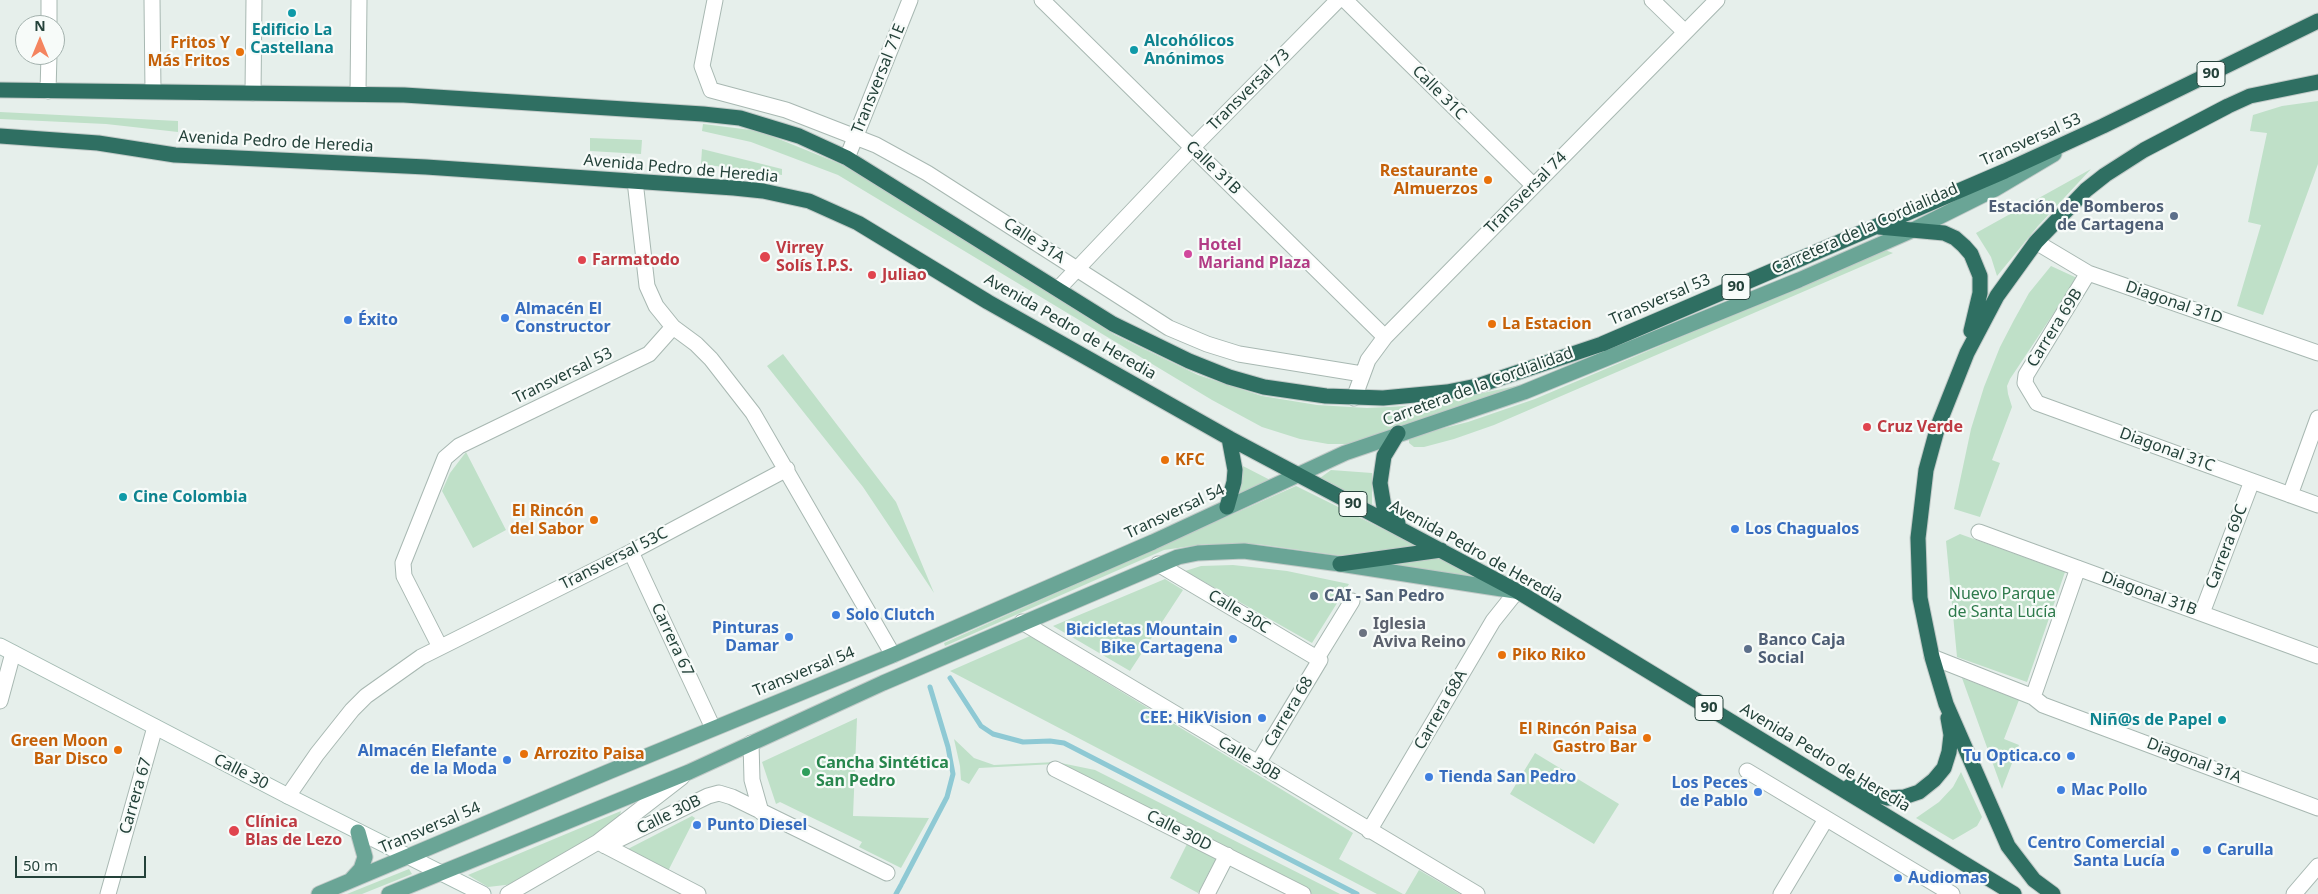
<!DOCTYPE html>
<html>
<head>
<meta charset="utf-8">
<style>
	body { margin:0 }
	#map { position:relative; width:2318px; height:894px; overflow:hidden; background:#e6efeb; font-family:"Noto Sans",sans-serif }
	canvas { display:block }
	.north { position:absolute; left:15px; top:15px; width:50px; height:50px; box-sizing:border-box; background:#f7fbf9; border:1px solid #a3b1ad; border-radius:50%; rotate:0deg; font-size:14px; font-weight:700; line-height:20px; text-align:center; color:#24423a }
	.north::after { content:''; display:block; margin:auto; width:18px; height:22px; background:#f4845f; clip-path:polygon(50% 0,100% 100%,50% 72%,0 100%) }
	.scale { position:absolute; left:15px; top:856px; width:131px; height:22px; box-sizing:border-box; border:2px solid #24423a; border-top:0; padding-left:6px; font-size:15px; line-height:18px; white-space:nowrap; color:#24423a; -webkit-text-stroke:4px #f7fbf9; paint-order:stroke }
</style>
</head>
<body>
<div id="map">
<canvas width="2318" height="894"></canvas>
<div class="north">N</div>
<div class="scale">50 m</div>
</div>
<script>
const c = document.querySelector('canvas').getContext('2d');
c.lineJoin = 'round';
function paint(path, color) { c.fillStyle = color; c.fill(path, 'evenodd'); }
const poly = rows => new Path2D(rows.map(r => 'M' + r).join(''));
function stroke(path, color, width, dash) { c.strokeStyle = color; c.lineWidth = width; c.lineCap = dash ? 'butt' : 'round'; c.setLineDash(dash || []); c.stroke(path); }
function drawText(font, color, halo, rows, align = 'center') {
  c.font = font + ' "Noto Sans",sans-serif'; c.lineWidth = 4.5; c.setLineDash([]); c.textBaseline = 'middle'; c.strokeStyle = halo; c.fillStyle = color; for (const [text, x, y, turn = 0] of rows) {
    c.save(); c.translate(x, y); c.rotate((+turn || 0) * Math.PI / 180); c.textAlign = isNaN(turn) ? turn : align; if (halo) c.strokeText(text, 0, 0); c.fillText(text, 0, 0); c.restore();
  }
}
paint(poly([
	[2318,101,2318,164,2263,315,2237,306,2261,225,2248,222,2267,133,2250,131,2253,115,2282,106],
	[0,112,178,121,178,132,106,124,0,119],
	[703,124,759,131,838,163,878,185,1115,335,1198,375,1262,396,1317,405,1367,408,1427,405,1534,382,1351,444,1328,444,1300,439,1262,427,1212,400,838,175,751,142,702,131],
	[590,138,642,140,641,154,590,151],
	[702,149,782,169,782,175,701,164],
	[2091,169,2038,226,1997,276,1991,257,1976,233],
	[1885,250,1893,253,1494,425,1454,439,1424,447,1414,447,1409,443,1409,437,1468,422,1535,399],
	[2051,266,2077,278,2010,379,2007,386,2008,394,2012,407,1992,460,2000,463,1980,517,1954,509,1971,429,1984,387,2000,347,2014,320,2029,293],
	[783,354,896,502,934,593,863,487,767,366],
	[466,452,506,530,473,548,442,491,450,473],
	[1239,464,1274,482,1237,496,1241,482],
	[1331,470,1372,473,1372,509,1316,481],
	[1296,486,1415,545,1404,550,1350,557,1257,544,1205,544,1164,550,945,646,944,643],
	[1960,534,2065,572,2027,682,1957,657,1946,541],
	[1438,556,1479,576,1477,582,1385,564],
	[1233,565,1287,571,1349,584,1312,643,1185,571,1201,566],
	[1165,579,1183,590,1130,671,1053,626],
	[1030,636,1353,833,1339,859,1403,894,1377,894,950,671],
	[1962,678,2019,700,2004,739,2019,745,2002,789],
	[857,718,853,816,929,818,901,868,859,847,862,842,780,802,776,804,762,762],
	[954,739,974,758,994,765,1056,762,1095,770,1340,894,1312,894,1093,781,1055,764,979,768,969,784,961,780,960,766],
	[1535,753,1619,804,1594,844,1510,794],
	[1961,772,1982,817,1977,826,1953,840,1916,818,1939,802,1953,787],
	[621,811,619,818,577,847,514,884,488,887,468,875],
	[692,816,695,818,667,873,624,851],
	[1188,842,1217,857,1198,893,1170,878],
	[409,869,412,874,362,894,347,894],
	[1419,870,1460,894,1405,894]
]), '#bfe0c8');
stroke(poly([
	[950,678,981,726,993,734,1023,742,1050,741,1064,743,1357,894],
	[902,883,947,797,953,774,948,747,930,687],
	[896,894,901,885]
]), '#8ec9d4', 5);
const street = poly([
	[152,0,153,91],
	[715,0,702,66,711,90,786,110,876,145,927,173,1169,328,1207,344,1239,354,1362,374],
	[1042,0,1385,337],
	[1345,0,1533,185],
	[1652,0,1685,32],
	[49,25,49,0],
	[48,91,49,55],
	[253,93,254,0],
	[358,93,359,0],
	[847,158,910,0],
	[635,181,647,286,656,306,673,327,696,344,711,359,753,413,893,655],
	[2036,242,2088,273,2318,353],
	[2088,273,2026,375,2025,383,2037,403,2318,505],
	[1058,289,1192,148,1338,0],
	[1354,398,1368,360,1385,337,1717,0],
	[2290,495,2318,418],
	[1979,532,2318,656],
	[631,552,713,728],
	[1158,564,1320,660,1258,763],
	[2202,613,2252,481],
	[1022,622,1477,894],
	[440,647,404,576,403,563,445,458,459,446,649,354,673,327],
	[1932,657,2033,697,2043,705,2318,808],
	[1317,658,1352,601],
	[2033,697,2078,568],
	[0,701,13,653],
	[751,743,752,780,761,812],
	[1055,769,1303,894],
	[1747,771,1952,894],
	[288,796,317,754,352,710,366,696,421,657,631,552,787,469],
	[1369,831,1493,621,1517,591],
	[600,843,698,894],
	[605,846,708,796,719,793,732,797,887,873],
	[108,894,155,727],
	[508,894,598,842,682,777],
	[1207,894,1227,855],
	[1781,894,1826,819],
	[2294,894,2318,866]
]);
const secondary = poly([
	[0,646,288,796,483,894]
]);
const primary = poly([
	[351,880,361,869,365,857,358,832],
	[319,894,608,772,893,655,1153,542,1345,453,1524,392,1799,280,1913,230,1995,189,2054,154],
	[389,894,689,772,883,683,1178,557,1198,553,1244,551,1340,564,1515,591]
]);
const highway = poly([
	[0,90,404,95,703,114,740,118,799,136,847,158,1113,324,1189,361,1229,377,1264,387,1326,396,1383,398,1447,392,1477,386,1602,344,2005,171,2103,126,2318,21],
	[0,136,98,143,175,155,426,167,734,188,763,191,809,201,858,223,988,302,1229,438,1517,591,2014,894],
	[1879,227,1944,233,1955,238,1964,246,1971,254,1980,276,1980,293,1971,331],
	[1398,433,1384,456,1380,483,1384,507,1398,523],
	[1227,507,1234,482,1235,470,1229,438],
	[1340,564,1441,550],
	[1850,786,1888,798,1904,797,1919,792,1934,780,1944,768,1949,752,1951,735,1948,718],
	[2053,894,2034,880,2008,846,1946,704,1932,657,1920,598,1918,538,1926,470,1938,426,1967,353,1997,296,2036,242,2086,190,2105,175,2144,150,2228,106,2250,96,2318,82]
]);
stroke(street, '#a8b8b2', 17);
stroke(secondary, '#a4bbb3', 17);
stroke(primary, '#c2cac8', 17);
stroke(highway, '#c2cac8', 17);
stroke(street, '#fff', 15);
stroke(secondary, '#fff', 15);
stroke(primary, '#6aa596', 15);
stroke(highway, '#2f6f62', 15);
for (const [x, y, r, color] of [
	[292,13,5,"#0f9aa8"],
	[1134,50,5,"#0f9aa8"],
	[240,52,5,"#e8710a"],
	[1488,180,5,"#e8710a"],
	[2174,216,5,"#5c6f8a"],
	[1188,254,5,"#d1479c"],
	[765,257,6,"#e0444e"],
	[582,260,5,"#e0444e"],
	[872,275,5,"#e0444e"],
	[505,318,5,"#3f7fe0"],
	[348,320,5,"#3f7fe0"],
	[1492,324,5,"#e8710a"],
	[1867,427,5,"#e0444e"],
	[1165,460,5,"#e8710a"],
	[123,497,5,"#0f9aa8"],
	[594,520,5,"#e8710a"],
	[1735,529,5,"#3f7fe0"],
	[1314,596,5,"#5c6f8a"],
	[836,615,5,"#3f7fe0"],
	[1363,633,5,"#6b7280"],
	[789,637,5,"#3f7fe0"],
	[1233,639,5,"#3f7fe0"],
	[1748,649,5,"#5c6f8a"],
	[1502,655,5,"#e8710a"],
	[1262,718,5,"#3f7fe0"],
	[2222,720,5,"#0f9aa8"],
	[1647,738,5,"#e8710a"],
	[118,750,5,"#e8710a"],
	[524,754,5,"#e8710a"],
	[2071,756,5,"#3f7fe0"],
	[507,760,5,"#3f7fe0"],
	[806,772,5,"#2e9e5b"],
	[1429,777,5,"#3f7fe0"],
	[2061,790,5,"#3f7fe0"],
	[1758,792,5,"#3f7fe0"],
	[697,825,5,"#3f7fe0"],
	[234,831,6,"#e0444e"],
	[2207,850,5,"#3f7fe0"],
	[2175,852,5,"#3f7fe0"],
	[1898,878,5,"#3f7fe0"]
]) { const dot = new Path2D(); dot.arc(x, y, r, 0, 2 * Math.PI); c.fillStyle = color; c.fill(dot); stroke(dot, '#f7fbf9', 2); }
for (const [x, y, w] of [
	[2211,74,28],
	[1736,287,28],
	[1353,504,28],
	[1709,708,28]
]) { const box = new Path2D(); box.roundRect(x - w / 2, y - 12.5, w, 25, 4); c.fillStyle = '#f7fbf9'; c.fill(box); stroke(box, '#24423a', 1); }
drawText('bold 15px', '#24423a', null, [
	["90",2211,74],
	["90",1736,287],
	["90",1353,504],
	["90",1709,708]
]);
drawText('bold 16px', '#0d838f', '#f7fbf9', [
	["Edificio La",292,30,"center"],
	["Castellana",292,48,"center"],
	["Alcohólicos",1144,41],
	["Anónimos",1144,59],
	["Cine Colombia",133,497],
	["Niñ@s de Papel",2212,720,"right"]
], 'left');
drawText('bold 16px', '#c56008', '#f7fbf9', [
	["Fritos Y",230,43],
	["Más Fritos",230,61],
	["Restaurante",1478,171],
	["Almuerzos",1478,189],
	["La Estacion",1502,324,"left"],
	["KFC",1175,460,"left"],
	["El Rincón",584,511],
	["del Sabor",584,529],
	["Piko Riko",1512,655,"left"],
	["El Rincón Paisa",1637,729],
	["Gastro Bar",1637,747],
	["Green Moon",108,741],
	["Bar Disco",108,759],
	["Arrozito Paisa",534,754,"left"]
], 'right');
drawText('16px', '#24423a', '#f7fbf9', [
	["Transversal 71E",879,79,-68],
	["Transversal 73",1249,90,-45],
	["Calle 31C",1439,93,45],
	["Transversal 53",2031,140,-24],
	["Avenida Pedro de Heredia",276,142,3],
	["Calle 31B",1213,168,44],
	["Avenida Pedro de Heredia",681,169,5],
	["Transversal 74",1526,193,-45],
	["Carretera de la Cordialidad",1865,229,-24],
	["Calle 31A",1034,241,33],
	["Transversal 53",1660,300,-23],
	["Diagonal 31D",2174,303,19],
	["Avenida Pedro de Heredia",1070,327,30],
	["Carrera 69B",2055,328,-58],
	["Transversal 53",563,376,-26],
	["Carretera de la Cordialidad",1478,387,-20],
	["Diagonal 31C",2167,450,20],
	["Transversal 54",1175,512,-25],
	["Carrera 69C",2227,547,-69],
	["Avenida Pedro de Heredia",1476,552,29],
	["Transversal 53C",614,559,-27],
	["Diagonal 31B",2149,594,20],
	["Calle 30C",1239,612,31],
	["Carrera 67",672,640,65],
	["Transversal 54",804,672,-22],
	["Carrera 68A",1441,710,-60],
	["Carrera 68",1289,712,-59],
	["Avenida Pedro de Heredia",1825,758,31],
	["Calle 30B",1249,759,31],
	["Diagonal 31A",2194,761,21],
	["Calle 30",241,772,27],
	["Carrera 67",136,796,-74],
	["Calle 30B",669,815,-26],
	["Transversal 54",430,828,-23],
	["Calle 30D",1179,831,27]
]);
drawText('bold 16px', '#4e5e75', '#f7fbf9', [
	["Estación de Bomberos",2164,207,"right"],
	["de Cartagena",2164,225,"right"],
	["CAI - San Pedro",1324,596],
	["Banco Caja",1758,640],
	["Social",1758,658]
], 'left');
drawText('bold 16px', '#b23c85', '#f7fbf9', [
	["Hotel",1198,245],
	["Mariand Plaza",1198,263]
], 'left');
drawText('bold 16px', '#be3a42', '#f7fbf9', [
	["Virrey",776,248],
	["Solís I.P.S.",776,266],
	["Farmatodo",592,260],
	["Juliao",882,275],
	["Cruz Verde",1877,427],
	["Clínica",245,822],
	["Blas de Lezo",245,840]
], 'left');
drawText('bold 16px', '#366cbe', '#f7fbf9', [
	["Almacén El",515,309],
	["Constructor",515,327],
	["Éxito",358,320],
	["Los Chagualos",1745,529],
	["Solo Clutch",846,615],
	["Pinturas",779,628,"right"],
	["Damar",779,646,"right"],
	["Bicicletas Mountain",1223,630,"right"],
	["Bike Cartagena",1223,648,"right"],
	["CEE: HikVision",1252,718,"right"],
	["Almacén Elefante",497,751,"right"],
	["de la Moda",497,769,"right"],
	["Tu Optica.co",2061,756,"right"],
	["Tienda San Pedro",1439,777],
	["Los Peces",1748,783,"right"],
	["de Pablo",1748,801,"right"],
	["Mac Pollo",2071,790],
	["Punto Diesel",707,825],
	["Centro Comercial",2165,843,"right"],
	["Santa Lucía",2165,861,"right"],
	["Carulla",2217,850],
	["Audiomas",1908,878]
], 'left');
drawText('16px', '#2d7a4b', '#f7fbf9', [
	["Nuevo Parque",2002,594],
	["de Santa Lucía",2002,612]
]);
drawText('bold 16px', '#5b616d', '#f7fbf9', [
	["Iglesia",1373,624],
	["Aviva Reino",1373,642]
], 'left');
drawText('bold 16px', '#27864d', '#f7fbf9', [
	["Cancha Sintética",816,763],
	["San Pedro",816,781]
], 'left');
</script>
</body>
</html>
